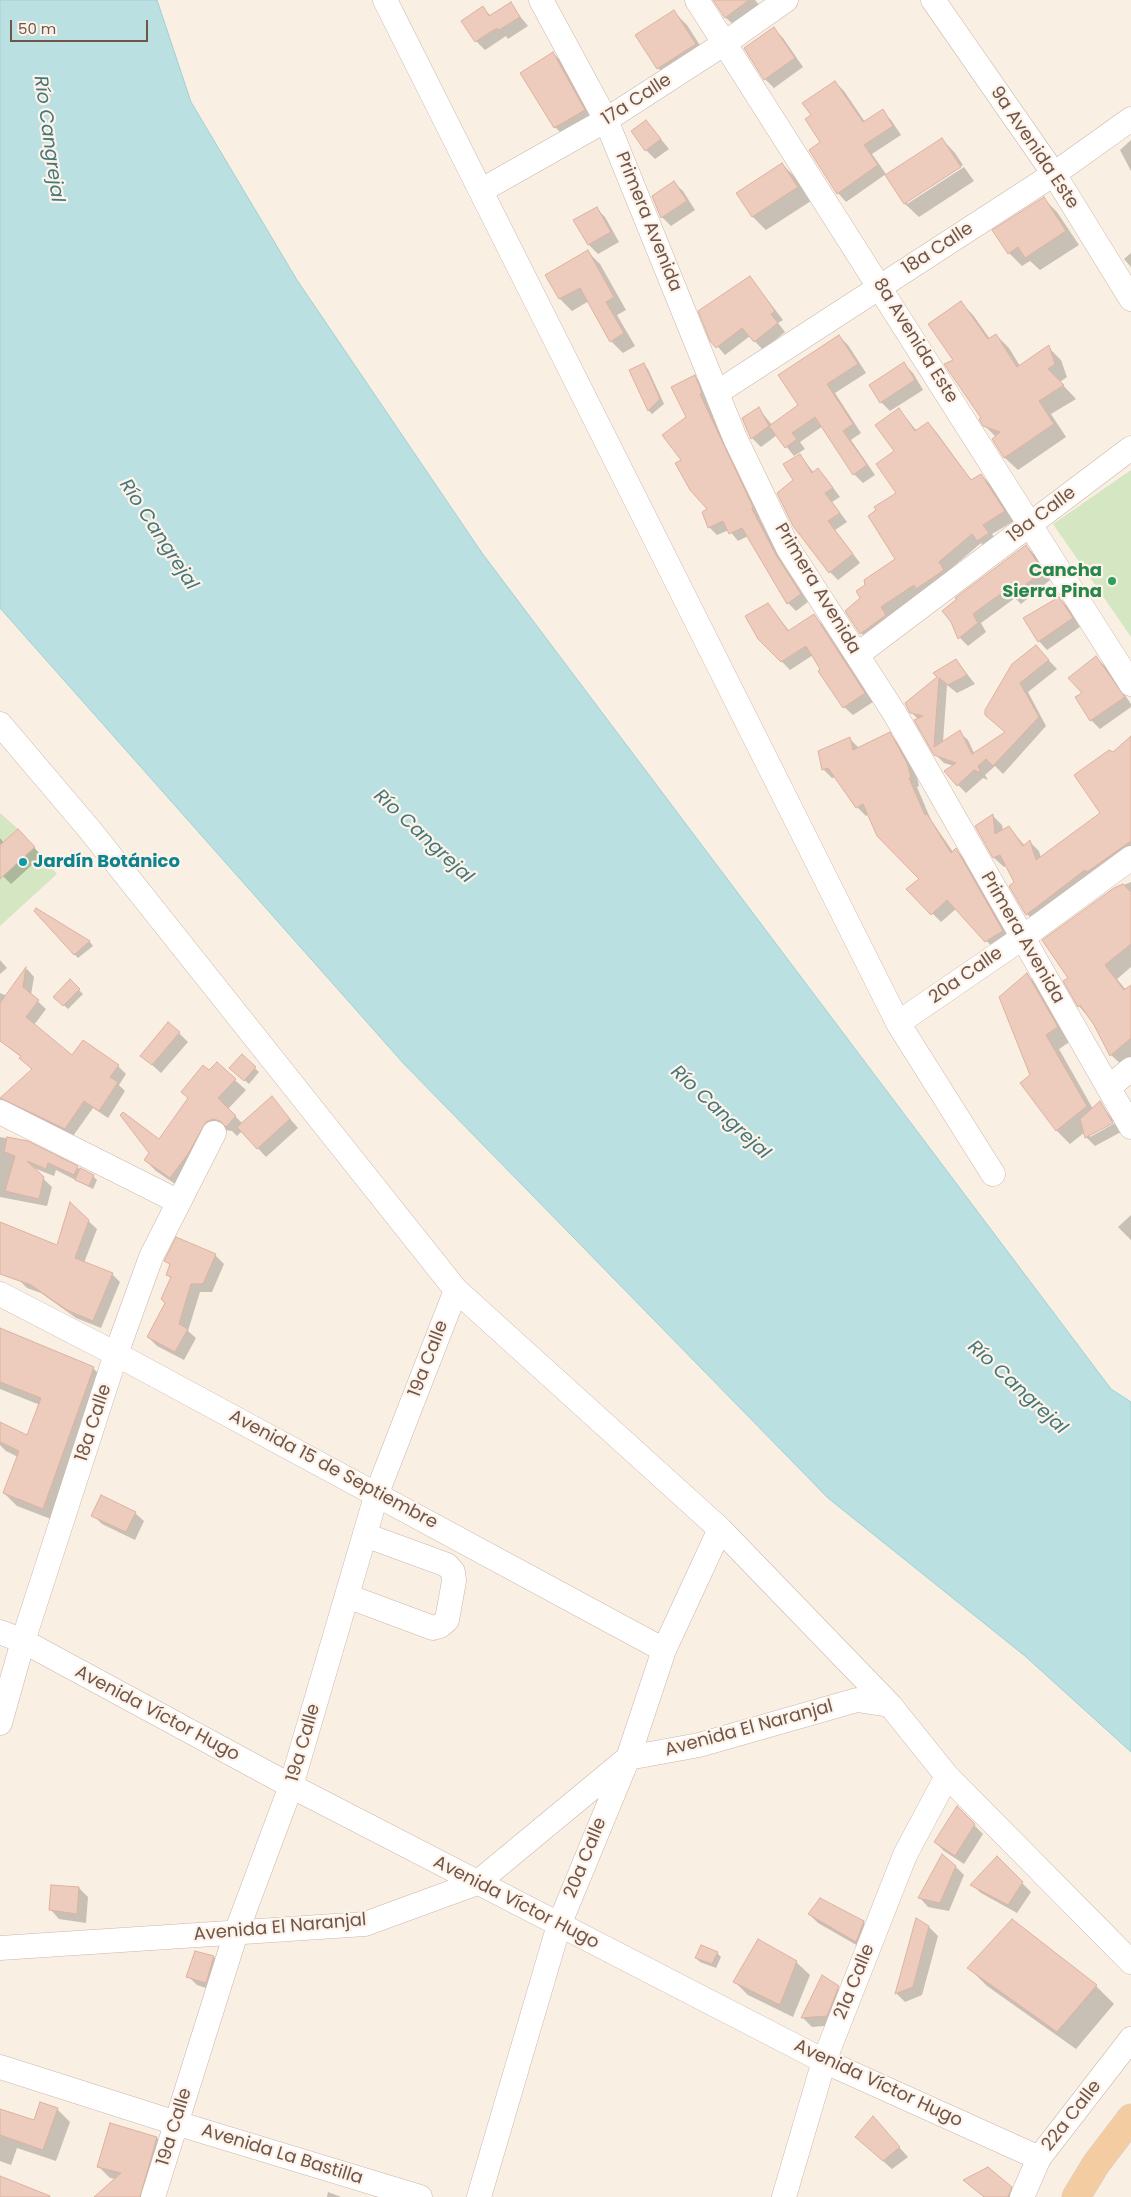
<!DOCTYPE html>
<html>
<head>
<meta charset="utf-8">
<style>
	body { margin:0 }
	#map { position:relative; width:1131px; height:2197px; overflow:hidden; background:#faefe3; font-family:Poppins,sans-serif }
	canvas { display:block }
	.scale { position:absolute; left:10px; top:20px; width:138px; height:22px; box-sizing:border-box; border:2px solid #70554b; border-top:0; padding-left:6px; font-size:15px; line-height:18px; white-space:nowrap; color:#70554b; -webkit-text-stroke:4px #fdf3e9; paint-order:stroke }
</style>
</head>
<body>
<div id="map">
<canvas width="1131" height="2197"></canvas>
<div class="scale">50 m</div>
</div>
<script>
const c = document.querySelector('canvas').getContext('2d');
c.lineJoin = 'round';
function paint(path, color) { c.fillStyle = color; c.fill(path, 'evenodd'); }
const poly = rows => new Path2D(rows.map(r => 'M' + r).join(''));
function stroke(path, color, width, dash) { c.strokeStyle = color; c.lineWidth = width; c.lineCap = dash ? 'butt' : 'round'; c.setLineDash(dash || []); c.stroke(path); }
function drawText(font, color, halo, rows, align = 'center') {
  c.font = font + ' Poppins,sans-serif'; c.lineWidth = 4.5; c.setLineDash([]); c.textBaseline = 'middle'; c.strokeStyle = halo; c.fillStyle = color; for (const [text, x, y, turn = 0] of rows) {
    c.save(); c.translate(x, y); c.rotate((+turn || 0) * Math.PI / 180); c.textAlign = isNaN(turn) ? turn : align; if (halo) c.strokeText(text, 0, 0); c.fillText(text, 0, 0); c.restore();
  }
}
paint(poly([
	[1131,470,1131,637,1053,524],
	[0,813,18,829,57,874,0,926]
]), '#d5e6c3');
const water = poly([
	[0,0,157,0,191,102,297,280,482,553,1111,1389,1131,1402,1131,1752,1025,1656,828,1498,404,1064,0,608,0,0]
]);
paint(water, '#bae0e2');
stroke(water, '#a1d0d3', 1);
paint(poly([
	[715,0,755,0,761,7,735,26,726,18],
	[510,4,528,26,508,39,506,36,485,50,476,41,463,21,483,8,491,16],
	[674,12,687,25,708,58,672,82,658,68],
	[774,29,783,38,803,67,774,88,765,79],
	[553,53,562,62,593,119,564,136,555,127],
	[835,82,844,91,865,122,882,111,891,120,901,135,872,154,886,174,846,202,838,193,812,116],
	[646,121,669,149,655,159,646,150],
	[942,139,955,153,963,165,907,201,907,204,964,167,974,181,919,217,905,204,887,175],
	[1131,140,1131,171,1120,150],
	[782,164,796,178,811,201,766,230,752,216],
	[674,183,683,191,695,210,671,226,662,217,653,196],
	[1044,199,1057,212,1079,245,1040,270,1030,261,1022,266,1009,253],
	[596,208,605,217,619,242,598,254,589,245,575,220],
	[588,252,600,264,626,310,617,315,635,346,623,353,611,341,589,301,572,311,560,299,547,275],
	[1131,253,1131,267,1124,259],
	[750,277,783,320,778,323,785,332,763,350,750,336,725,355,712,340],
	[960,302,973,315,990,339,996,335,1009,348,1020,366,1048,347,1061,360,1067,377,1060,382,1076,399,1051,414,1066,437,1018,470,1005,458,994,439,996,437,984,425,954,360],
	[839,336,848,345,866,373,835,393,861,433,851,440,875,475,863,483,854,474,823,426,800,442,805,449,794,456,777,435,761,447,752,438,759,409,772,425,799,406],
	[904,364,913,373,923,390,890,411,881,402],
	[644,365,648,369,664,404,652,414,649,411,631,371],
	[694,376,702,384,709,401,707,402,760,516,759,517,784,565,808,602,796,611,788,603,748,536,738,541,729,530,717,535,709,527,709,510,683,460],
	[899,410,917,431,928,424,937,433,972,481,981,475,991,485,1014,521,992,534,998,543,987,550,981,543,947,572,953,580,870,642,861,633,862,598,866,585,897,560,896,452],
	[800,455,814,473,818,470,826,478,840,497,832,502,847,522,835,530,860,563,838,580,830,572,794,480],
	[1026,546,1035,555,1050,580,1021,604,1015,598,981,623,986,632,968,646,960,638,952,622],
	[1059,598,1068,607,1080,627,1047,650,1039,641],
	[768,604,790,632,814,616,822,624,873,702,853,715,844,707,813,655,790,670,759,638],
	[1036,647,1057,669,1028,692,1046,726,1003,774,995,766,985,775,988,780,983,778,966,793,958,785,954,766,944,763,935,754,919,720,911,712,939,677,956,660,975,684,957,693,947,685,943,742,959,732,968,740,974,753,1006,733,986,715],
	[1096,658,1105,666,1131,704,1131,707,1100,729,1091,720,1084,693],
	[889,734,898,743,916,773,919,786,917,787,931,820,953,852,956,850,964,858,1011,940,995,950,957,908,941,922,908,889,921,879,869,814,866,816,857,807,836,777,832,778,823,769,850,739,859,748],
	[1131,738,1131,857,1036,924,1027,914,1016,883,1007,865,1004,867,994,858,976,826,993,816,1002,825,1003,831,1009,827,1025,846,1030,842,1039,851,1041,858,1102,813,1113,754],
	[0,838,4,843,26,839,42,856,11,884,0,873],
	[1131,882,1131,967,1117,979,1126,990,1131,986,1131,1061,1124,1067,1111,1055,1095,1025,1079,1006,1065,981,1069,978,1114,889],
	[60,924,90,942,93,946,78,958,54,932],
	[0,960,7,968,0,974],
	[27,969,34,977,31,995,46,1009,34,1025,72,1057,118,1066,126,1074,119,1085,125,1091,108,1118,93,1108,73,1136,7,1106,0,1099,33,1070,20,1058,21,1057,0,1041,0,993,7,996],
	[1027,975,1041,988,1071,1041,1059,1049,1093,1109,1100,1103,1114,1121,1090,1134,1090,1137,1115,1123,1121,1132,1095,1146,1086,1137,1085,1132,1070,1144,1057,1131,1021,1083,1031,1076],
	[70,981,83,994,68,1009,55,997],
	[179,1033,188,1042,161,1073,142,1056],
	[242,1056,259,1072,249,1084,235,1072],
	[217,1064,246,1090,228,1109,243,1124,272,1098,298,1128,266,1157,242,1131,237,1136,232,1131,224,1130,181,1188,156,1171,145,1160],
	[0,1137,27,1142,93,1176,97,1180,93,1189,56,1170,54,1176,31,1167,52,1187,47,1206,0,1197],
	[70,1204,97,1229,84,1263,112,1274,120,1282,101,1328,76,1318,41,1293,27,1288,20,1281,0,1273,0,1222,58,1246],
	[1131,1215,1131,1240,1118,1227],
	[215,1255,224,1264,212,1292,200,1292,188,1331,196,1338,184,1360,157,1346,148,1337,167,1303,172,1279,167,1275,171,1266,166,1261],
	[0,1330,93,1368,106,1381,56,1521,17,1506,4,1493,18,1457,6,1451,0,1445,0,1424,27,1436,40,1405,0,1389],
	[135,1513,144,1521,135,1540,102,1524,93,1515],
	[957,1808,983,1834,964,1864,944,1851,935,1842],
	[997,1858,1031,1892,1017,1913,981,1893,972,1885],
	[955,1866,964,1875,949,1911,928,1907,920,1898],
	[79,1888,88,1897,86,1923,59,1919,51,1910],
	[809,1914,863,1922,872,1931,865,1950,818,1923],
	[1012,1920,1096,1986,1114,2004,1076,2049,987,1986,969,1968],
	[929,1927,938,1936,922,1995,905,2002,896,1993],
	[196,1953,214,1957,222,1966,215,1991,197,1985,188,1976],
	[717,1953,721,1957,716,1968,700,1962,696,1958],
	[796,1962,810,1975,793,2017,748,1995,734,1981],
	[823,1976,847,1996,836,2025,812,2027,803,2018],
	[57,2109,70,2122,56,2161,17,2148,11,2165,0,2161,0,2110,35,2122],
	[111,2125,157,2138,168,2150,153,2197,96,2197,115,2179,110,2178,99,2167],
	[881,2127,908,2157,892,2169,866,2146],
	[974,2188,1011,2188,1020,2197,984,2197],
	[328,2192,341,2197,327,2197]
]), '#0003');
const building = poly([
	[713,0,749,0,725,18,713,0],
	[511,2,520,17,499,30,497,28,475,42,461,21,483,6,489,16,511,2],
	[674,10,696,44,657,69,635,35,674,10],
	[774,27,795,58,764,80,744,48,774,27],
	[553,52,585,110,554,128,520,73,553,52],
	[835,81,863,122,883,109,893,126,864,145,878,165,837,194,809,150,820,142,805,119,811,115,802,103,835,81],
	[646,120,661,139,645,151,631,131,646,120],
	[942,138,961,167,904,204,885,175,942,138],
	[782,163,798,187,752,217,736,193,782,163],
	[674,181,687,201,661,218,652,196,674,181],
	[1044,197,1066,231,1025,258,1018,247,1008,254,992,230,1044,197],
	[597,207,611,232,588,245,573,220,597,207],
	[588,250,614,297,606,302,624,333,610,342,580,288,559,299,545,275,588,250],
	[750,276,775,311,771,314,778,323,754,342,742,328,716,348,710,341,698,311,750,276],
	[961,301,988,339,996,334,1017,367,1049,345,1055,364,1048,369,1064,385,1039,401,1054,424,1004,458,992,439,1000,432,983,426,979,419,981,418,944,364,953,360,928,324,961,301],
	[839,335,858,364,827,384,853,424,843,431,867,465,853,475,815,417,792,433,797,439,785,448,769,426,798,405,778,375,839,335],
	[904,362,915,380,880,403,869,385,904,362],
	[644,363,660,399,648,411,629,370,644,363],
	[695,375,702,393,700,394,753,507,752,509,776,555,801,594,787,604,742,528,729,534,723,521,708,528,702,512,707,509,690,490,675,463,681,460,662,435,686,417,671,387,695,375],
	[759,407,769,426,751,439,742,418,759,407],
	[899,408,915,431,928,422,971,480,981,474,1005,511,983,525,989,533,977,541,972,534,939,562,944,570,916,589,914,585,881,607,886,615,860,634,845,611,860,598,856,591,865,585,864,580,895,559,868,516,876,510,874,507,896,493,876,464,894,451,875,425,899,408],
	[800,454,812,473,818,468,833,488,825,493,840,513,828,521,853,554,829,573,793,526,777,493,793,480,783,464,800,454],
	[1026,545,1043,571,1011,596,1006,590,973,614,978,623,958,639,951,622,942,611,957,599,955,598,1026,545],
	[1059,597,1073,618,1038,642,1023,618,1059,597],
	[768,603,788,631,814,614,865,693,843,708,818,671,820,669,806,646,781,662,758,639,745,616,768,603],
	[1036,645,1049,660,1020,683,1039,717,993,766,986,759,978,766,981,773,974,770,957,786,944,771,956,763,934,755,914,720,923,716,910,713,905,703,937,677,933,673,956,659,967,675,948,685,939,678,934,747,960,730,972,754,1005,732,985,715,985,710,1012,664,1036,645],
	[1096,656,1125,697,1090,721,1075,697,1082,693,1068,678,1096,656],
	[890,732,907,763,911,777,909,778,925,815,927,814,951,853,956,848,1003,931,985,942,947,900,931,915,906,889,919,879,877,836,863,804,856,808,828,768,822,770,818,751,850,737,853,750,890,732],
	[1131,736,1131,841,1087,872,1085,870,1026,915,1009,886,1014,882,1000,855,993,858,975,826,993,814,995,834,1009,826,1023,846,1030,840,1036,860,1100,813,1074,775,1109,750,1113,752,1131,736],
	[18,829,35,847,0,879,0,845,18,829],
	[1123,884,1131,892,1131,944,1105,965,1124,990,1131,985,1131,1038,1110,1056,1094,1025,1080,1005,1078,1007,1063,981,1068,978,1042,940,1114,888,1123,884],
	[36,908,90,941,74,955,34,911,36,908],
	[26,967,23,987,39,1000,26,1017,72,1055,83,1040,119,1065,110,1077,118,1082,99,1111,84,1101,65,1129,0,1098,32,1069,19,1058,21,1056,0,1041,0,1003,26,967],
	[1027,973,1058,1027,1046,1035,1087,1106,1056,1131,1020,1083,1030,1075,999,997,1027,973],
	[70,979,80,989,63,1006,53,997,70,979],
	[168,1022,180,1032,152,1065,140,1056,168,1022],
	[242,1054,256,1067,244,1081,229,1068,242,1054],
	[217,1062,236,1079,218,1098,236,1116,226,1127,220,1121,213,1119,206,1122,188,1154,170,1178,144,1160,149,1153,120,1115,123,1112,159,1139,188,1098,181,1092,203,1065,209,1070,217,1062],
	[272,1096,290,1119,257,1149,237,1127,272,1096],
	[1100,1101,1113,1123,1085,1138,1080,1119,1100,1101],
	[7,1137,28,1141,78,1166,74,1175,48,1163,46,1169,27,1161,44,1177,39,1199,5,1191,15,1156,4,1152,7,1137],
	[80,1168,94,1175,89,1186,75,1180,80,1168],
	[70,1202,89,1220,75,1258,113,1273,93,1321,67,1310,31,1285,0,1274,0,1222,57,1245,70,1202],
	[176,1237,216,1254,203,1284,191,1284,179,1324,188,1329,175,1352,147,1337,165,1303,161,1299,171,1277,166,1275,170,1264,164,1261,176,1237],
	[0,1328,94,1367,43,1509,3,1493,19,1451,0,1442,0,1422,27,1435,41,1398,0,1382,0,1328],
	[101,1495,136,1512,126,1532,91,1516,101,1495],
	[957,1806,975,1824,955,1856,934,1842,957,1806],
	[942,1854,956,1866,940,1903,918,1898,942,1854],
	[997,1856,1023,1882,1008,1905,970,1885,997,1856],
	[51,1885,79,1887,77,1914,49,1910,51,1885],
	[820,1898,864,1921,856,1942,808,1914,820,1898],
	[916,1918,929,1926,913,1987,895,1994,916,1918],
	[1012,1919,1097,1985,1057,2032,967,1968,1012,1919],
	[758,1939,797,1961,780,2005,733,1982,758,1939],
	[701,1945,718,1952,712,1964,695,1958,701,1945],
	[195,1951,214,1956,206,1983,186,1977,195,1951],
	[822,1975,839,1986,827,2016,801,2018,822,1975],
	[40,2102,58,2108,43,2150,0,2135,0,2109,34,2120,40,2102],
	[873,2116,900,2147,883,2161,855,2137,873,2116],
	[110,2123,157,2137,140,2197,94,2197,121,2173,97,2167,110,2123],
	[988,2167,1012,2187,1008,2197,984,2197,963,2180,988,2167],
	[0,2176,50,2196,50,2197,0,2197,0,2176]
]);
paint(building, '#edcbbd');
stroke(building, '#deb19f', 1);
const minor = poly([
	[385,0,898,1023,993,1174],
	[541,0,606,120,735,438,788,548,895,714,1131,1127],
	[697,0,1131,684],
	[933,0,1054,174,1131,299],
	[482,190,606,120,725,43,786,0],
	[718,392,1054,174,1131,119],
	[857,655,1131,448],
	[0,724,90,830,456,1290,720,1529,890,1705,947,1776,1131,1962],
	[898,1023,1022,938,1131,858],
	[1109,1087,1131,1069],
	[0,1112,179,1202],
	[0,1294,116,1354,664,1650],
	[347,1596,433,1628,440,1626,447,1620,454,1581,453,1572,447,1565,365,1535],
	[0,1632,23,1641,291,1786,824,2061,1039,2158],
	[0,1723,23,1641,116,1354,151,1257,214,1133],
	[0,1948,365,1924,477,1883,628,1758,699,1745,857,1700,890,1705],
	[0,2067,176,2123,420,2197],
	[153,2197,236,1933,291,1786,377,1493,456,1290],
	[479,2197,559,1925,628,1758,664,1650,720,1529],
	[784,2197,824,2061,905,1855,947,1776],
	[1022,2197,1039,2158,1131,2039]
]);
const major = poly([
	[1076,2197,1096,2164,1131,2118]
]);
stroke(minor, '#cab6ab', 25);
stroke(major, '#d7cfcd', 29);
stroke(minor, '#fff', 24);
stroke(major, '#f4cca1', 28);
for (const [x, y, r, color] of [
	[1112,581,5,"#2e9e5b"],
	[23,862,5,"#0f9aa8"]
]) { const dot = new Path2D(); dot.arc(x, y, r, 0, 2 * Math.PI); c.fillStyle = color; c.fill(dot); stroke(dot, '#fdf3e9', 2); }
drawText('18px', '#70554b', '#fdf3e9', [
	["17a Calle",637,100,-33],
	["9a Avenida Este",1034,148,56],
	["Primera Avenida",648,222,68],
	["18a Calle",938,249,-33],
	["8a Avenida Este",915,341,58],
	["19a Calle",1042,515,-37],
	["Primera Avenida",817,589,59],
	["Primera Avenida",1022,938,60],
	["20a Calle",966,976,-35],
	["19a Calle",429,1359,-69],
	["18a Calle",94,1423,-72],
	["Avenida 15 de Septiembre",333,1470,28],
	["Avenida Víctor Hugo",157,1714,28],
	["Avenida El Naranjal",749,1729,-15],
	["19a Calle",304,1743,-74],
	["20a Calle",586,1858,-68],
	["Avenida Víctor Hugo",516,1903,27],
	["Avenida El Naranjal",280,1928,-5],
	["21a Calle",855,1982,-68],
	["Avenida Víctor Hugo",878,2084,25],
	["22a Calle",1072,2116,-52],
	["19a Calle",175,2127,-73],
	["Avenida La Bastilla",282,2155,17]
]);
drawText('bold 18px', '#27864d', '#fdf3e9', [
	["Cancha",1102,571],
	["Sierra Pina",1102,592]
], 'right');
drawText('bold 18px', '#0d838f', '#fdf3e9', [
	["Jardín Botánico",33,862]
], 'left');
drawText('italic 19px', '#44777b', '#fdf3e9', [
	["Río Cangrejal",48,139,82],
	["Río Cangrejal",158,535,57],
	["Río Cangrejal",423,837,43],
	["Río Cangrejal",720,1113,43],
	["Río Cangrejal",1017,1388,43]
]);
</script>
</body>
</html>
